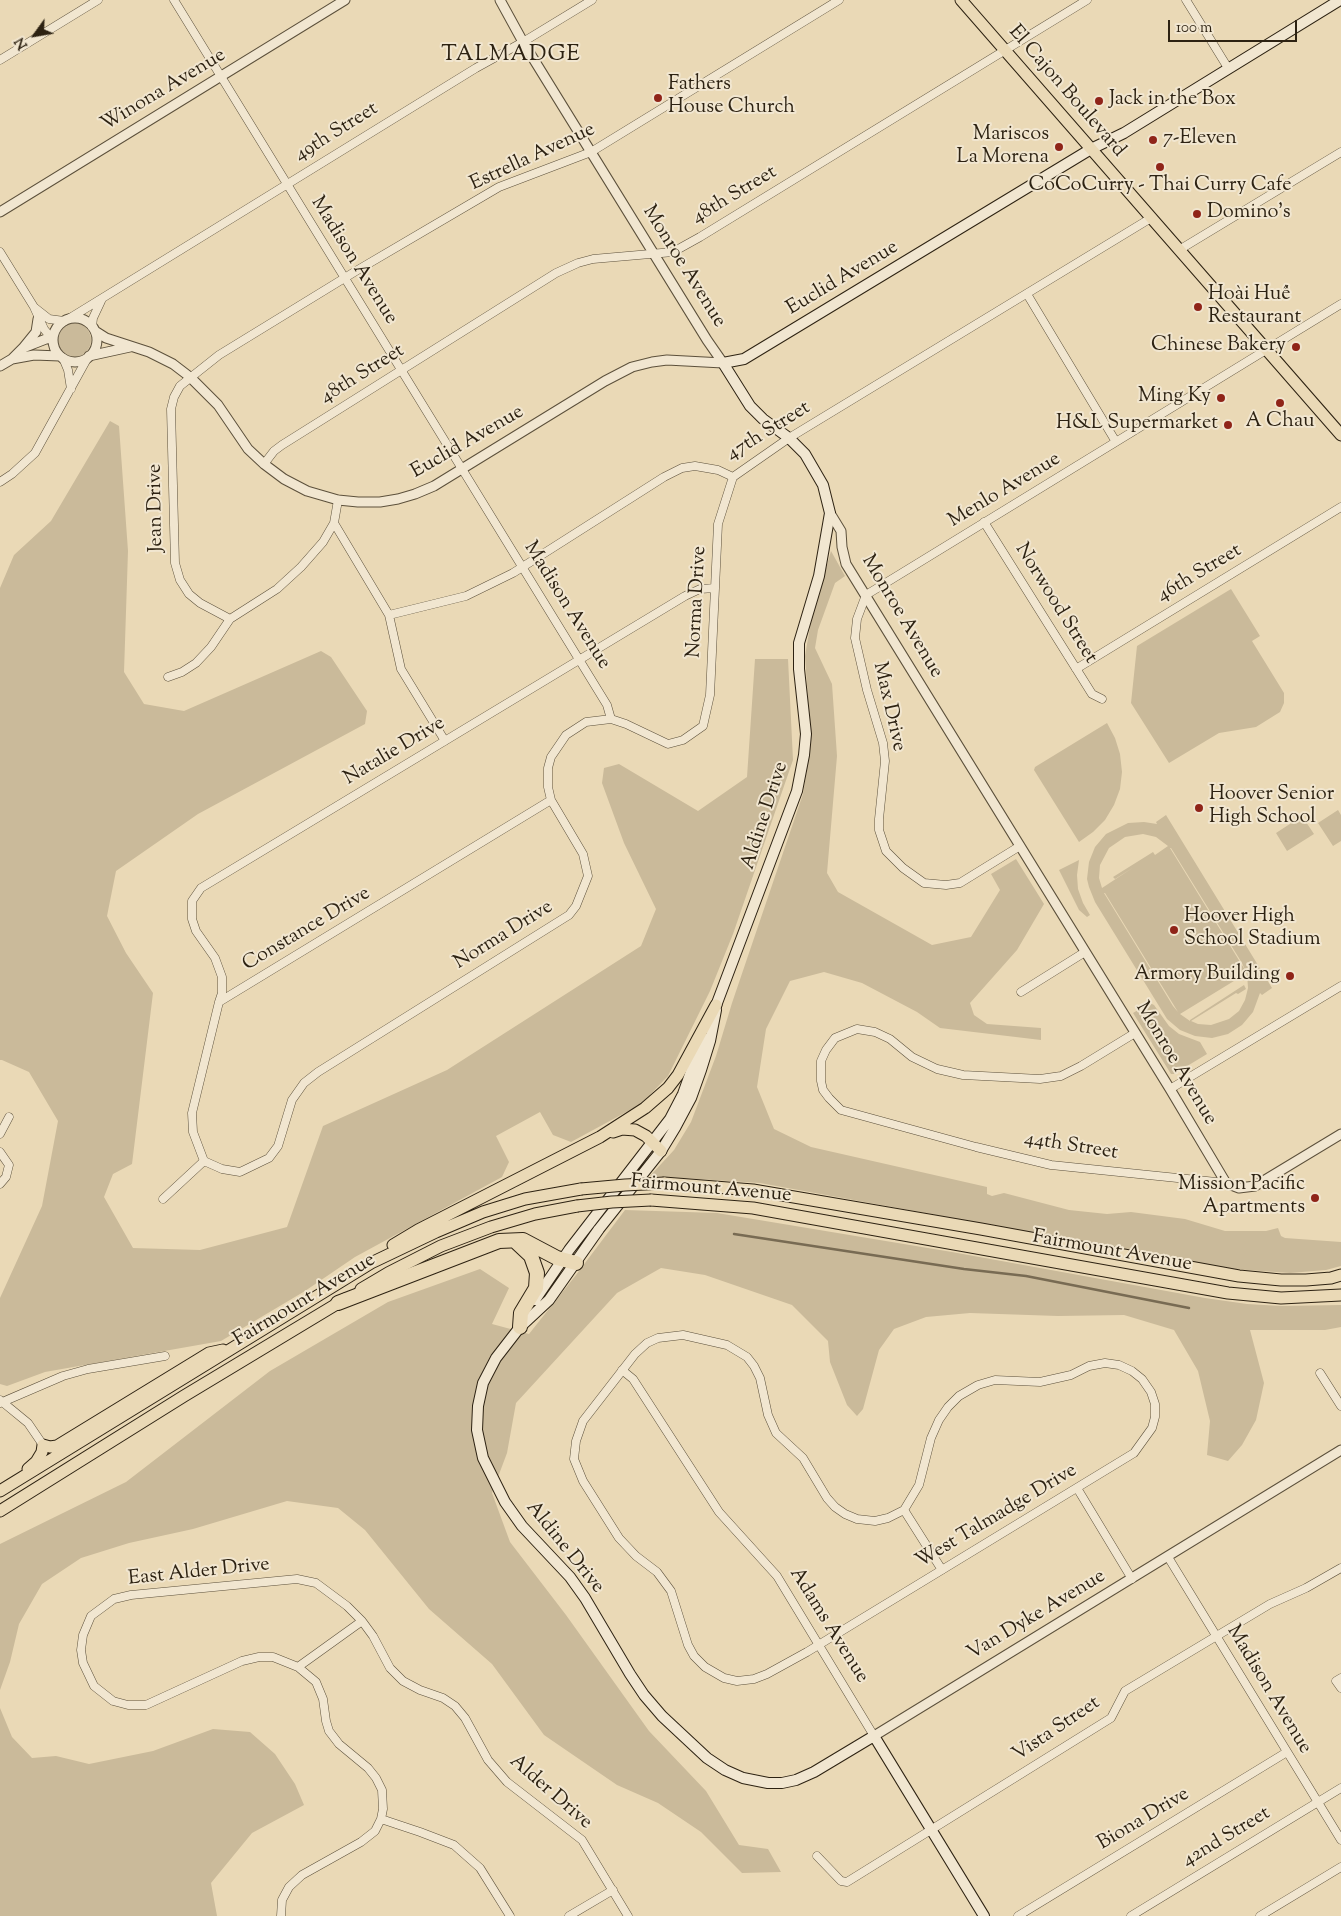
<!DOCTYPE html>
<html>
<head>
<meta charset="utf-8">
<style>
	body { margin:0 }
	#map { position:relative; width:1341px; height:1916px; overflow:hidden; background:#ead9b6; font-family:"Sorts Mill Goudy",serif }
	canvas { display:block }
	.north { position:absolute; left:10px; top:10px; width:50px; height:50px; -webkit-text-stroke:4px #f1e6d0; paint-order:stroke; rotate:238deg; font-size:14px; font-weight:700; line-height:20px; text-align:center; color:#2d2212 }
	.north::after { content:''; display:block; margin:auto; width:18px; height:22px; background:#2d2212; clip-path:polygon(50% 0,100% 100%,50% 72%,0 100%) }
	.scale { position:absolute; left:1168px; top:20px; width:129px; height:22px; box-sizing:border-box; border:2px solid #2d2212; border-top:0; padding-left:6px; font-size:15px; line-height:18px; white-space:nowrap; color:#2d2212; -webkit-text-stroke:4px #f1e6d0; paint-order:stroke }
</style>
</head>
<body>
<div id="map">
<canvas width="1341" height="1916"></canvas>
<div class="north">N</div>
<div class="scale">100 m</div>
</div>
<script>
const c = document.querySelector('canvas').getContext('2d');
c.lineJoin = 'round';
function paint(path, color) { c.fillStyle = color; c.fill(path, 'evenodd'); }
const poly = rows => new Path2D(rows.map(r => 'M' + r).join(''));
function stroke(path, color, width, dash) { c.strokeStyle = color; c.lineWidth = width; c.lineCap = dash ? 'butt' : 'round'; c.setLineDash(dash || []); c.stroke(path); }
function drawText(font, color, halo, rows, align = 'center') {
  c.font = font + ' "Sorts Mill Goudy",serif'; c.lineWidth = 4; c.setLineDash([]); c.textBaseline = 'middle'; c.strokeStyle = halo; c.fillStyle = color; for (const [text, x, y, turn = 0] of rows) {
    c.save(); c.translate(x, y); c.rotate((+turn || 0) * Math.PI / 180); c.textAlign = isNaN(turn) ? turn : align; if (halo) c.strokeText(text, 0, 0); c.fillText(text, 0, 0); c.restore();
  }
}
paint(poly([
	'57 340a17 17 0 1 1 34 0a17 17 0 1 1-34 0Z',
	[110,421,119,426,128,551,124,672,144,704,184,711,321,651,331,657,367,711,365,724,198,814,116,871,107,916,126,953,153,993,132,1164,113,1174,104,1197,133,1248,200,1250,287,1227,323,1126,447,1070,641,946,656,909,624,843,602,783,604,768,619,764,698,811,747,777,755,659,788,659,793,760,733,934,710,991,668,1076,641,1104,571,1142,553,1135,540,1112,496,1136,509,1162,502,1177,355,1257,305,1291,221,1341,45,1372,7,1386,0,1384,0,1298,42,1206,58,1121,29,1072,2,1060,0,1060,0,588,14,555,51,521],
	[831,551,845,576,835,583,818,630,815,648,832,684,837,756,827,873,838,892,932,945,971,937,1000,890,991,874,1016,859,1044,904,1017,950,970,1003,974,1015,987,1024,1041,1028,1041,1040,940,1028,917,1012,862,983,824,972,790,981,766,1029,757,1087,774,1129,811,1147,987,1187,987,1194,992,1196,1004,1193,1069,1210,1107,1214,1131,1212,1185,1219,1225,1231,1266,1231,1278,1228,1281,1236,1285,1238,1341,1242,1341,1266,1326,1270,1290,1273,1233,1269,760,1183,650,1176,674,1150,691,1122,716,1056,732,1003,803,794,811,743,805,656,811,621],
	[1231,589,1260,636,1252,641,1284,693,1284,703,1280,712,1256,727,1219,733,1169,763,1131,703,1137,646],
	[1107,723,1115,738,1120,754,1122,772,1120,789,1114,805,1105,820,1093,832,1079,842,1034,770,1035,767],
	[1338,810,1341,815,1341,841,1333,846,1318,823],
	[1166,815,1272,988,1262,995,1260,993,1253,1012,1242,1025,1228,1034,1212,1038,1195,1036,1180,1030,1167,1019,1095,902,1089,887,1087,879,1089,862,1095,847,1106,834,1128,823,1144,822,1157,824,1156,822],
	[1143,834,1156,837,1168,846,1155,855,1153,852,1113,877,1115,879,1134,867,1102,888,1099,878,1100,865,1109,848,1125,837],
	[1171,848,1242,963,1245,970,1170,848],
	[1104,893,1105,893,1178,1012,1173,1006],
	[1247,973,1248,988,1245,1000,1239,1011,1229,1019,1211,1025,1198,1024,1191,1021,1236,993,1238,994,1246,989,1244,985,1190,1020,1190,1021,1180,1014],
	[1299,818,1302,822,1306,822,1314,834,1287,851,1276,833],
	[1079,860,1077,875,1078,889,1083,903,1090,915,1087,917,1079,910,1059,870],
	[1150,1003,1154,1005,1169,1026,1179,1034,1200,1042,1207,1054,1174,1074,1171,1074,1133,1013],
	[625,1210,717,1213,952,1252,1205,1298,1247,1304,1281,1306,1341,1305,1341,1327,1325,1330,1250,1330,1264,1383,1256,1420,1242,1445,1228,1461,1207,1455,1210,1421,1198,1371,1174,1330,1124,1315,1058,1316,970,1313,926,1317,894,1329,879,1350,863,1409,857,1416,847,1405,830,1362,828,1341,792,1305,705,1275,661,1268,617,1293,516,1403,507,1453,492,1493,510,1542,566,1615,649,1731,706,1791,739,1845,768,1849,781,1872,742,1873,701,1832,658,1803,617,1785,544,1735,492,1664,429,1609,365,1530,338,1508,287,1501,193,1529,129,1543,81,1558,42,1584,19,1624,10,1662,0,1690,0,1544,126,1482,270,1371,388,1302,480,1269,509,1288,492,1324,529,1334,576,1275],
	[0,1708,12,1737,32,1758,56,1756,89,1764,153,1751,213,1729,250,1732,275,1754,295,1784,304,1805,252,1833,211,1883,217,1916,0,1916]
]), '#caba9a');
stroke(poly([
	[734,1234,964,1269,1026,1276,1189,1308]
]), '#786b53', 2.5);
const minor = poly([
	[174,0,607,705,611,719],
	[1186,0,1228,68],
	[0,60,98,0],
	[1179,250,1341,152],
	[0,252,34,307,44,329,48,334,53,338],
	[1027,294,1116,442],
	[35,308,49,319,64,321],
	[70,318,476,68,523,42,592,0],
	[92,327,93,318,101,301],
	[63,358,68,370,71,389],
	[264,464,274,451,282,445,556,273,578,263,593,259,673,252,700,237,1087,0],
	[733,477,789,438,1151,218],
	[0,482,12,474,35,453,88,357],
	[338,500,334,523,389,615,401,669,445,741],
	[984,522,1092,694,1102,699],
	[389,615,466,596,513,573,664,477,682,468,695,466,718,470,733,477],
	[230,619,200,603,189,594,180,580,175,563,171,409,174,397,180,386,219,355,356,271,499,187,591,152,839,0],
	[1076,669,1341,507],
	[168,677,182,672,196,663,211,647,230,619,277,589,301,567,323,542,334,523],
	[1020,846,960,883,946,885,924,883,903,868,886,851,879,830,879,819,885,761,883,743,867,690,855,638,857,619,866,595,1341,304],
	[1021,992,1085,952],
	[219,1002,222,993,222,977,215,958,196,931,192,919,192,901,201,888,685,596,700,589,715,588],
	[1135,1033,1081,1066,1061,1076,1040,1079,963,1075,937,1069,912,1057,890,1039,875,1032,857,1029,835,1038,826,1050,821,1061,821,1081,823,1090,829,1098,841,1110,976,1147,1051,1165,1226,1183],
	[1170,1089,1341,986],
	[0,1134,9,1117],
	[0,1152,9,1165,6,1177,0,1184],
	[204,1161,222,1169,240,1172,269,1158,278,1146,292,1100,304,1083,318,1072,569,915,576,906,588,876,583,854,551,800,548,787,548,768,551,757,566,735,586,722,611,719,626,724,668,744,683,740,703,726,710,695,718,524,733,477],
	[204,1161,193,1132,192,1113,219,1002,551,800],
	[163,1199,204,1161],
	[683,1335,727,1345,747,1357,754,1366,760,1378,768,1415,776,1433,803,1458,827,1498,835,1507,845,1514,857,1519,875,1521,888,1518,904,1510,919,1485,931,1438,939,1420,948,1407,959,1396,978,1385,995,1380,1040,1382,1071,1375,1089,1366,1105,1363,1119,1365,1132,1371,1142,1379,1151,1392,1155,1404,1155,1417,1152,1428,1134,1453,807,1652,767,1674,754,1679,737,1681,724,1678,705,1667,694,1656,688,1645,671,1591,657,1572,636,1556,619,1538,583,1481,574,1459,576,1441,583,1421,635,1354,647,1343,658,1338,683,1335],
	[622,1370,633,1379,719,1512,777,1576,874,1736],
	[1320,1373,1341,1406],
	[0,1400,28,1423,43,1445],
	[0,1403,63,1376,88,1369,165,1356],
	[1077,1488,1132,1579],
	[904,1510,942,1570],
	[1168,1557,1341,1840],
	[362,1621,298,1667,273,1657,259,1657,242,1661,146,1705,128,1705,113,1701,94,1686,83,1663,81,1650,83,1635,91,1616,114,1599,131,1595,297,1579,316,1583,347,1606,362,1621,373,1636,390,1668,403,1681,420,1690,443,1698,455,1706,465,1718,488,1760,507,1782,582,1840,628,1916],
	[298,1667,316,1682,323,1699,326,1721,329,1731,339,1744,368,1768,376,1778,382,1790,383,1809,381,1819,420,1832,454,1845,480,1868,510,1916],
	[1341,1678,1336,1681,1341,1688],
	[817,1856,841,1881,847,1882,1111,1718,1125,1691,1270,1604,1306,1588,1341,1568],
	[281,1916,282,1900,289,1887,302,1875,361,1842,375,1831,381,1819],
	[569,1916,613,1890],
	[1018,1916,1287,1752],
	[1131,1916,1341,1788],
	[1260,1916,1341,1867]
]);
const tertiary = poly([
	[500,0,523,42,707,340,723,363],
	[0,212,345,0],
	'53 340a22 22 0 1 1 44 0a22 22 0 1 1-44 0Z',
	[95,331,106,338,149,352,173,364,190,377,218,405,248,449,264,464,284,479,307,491,338,500,358,502,380,502,398,499,415,494,434,486,605,381,632,367,652,362,667,360,723,363],
	[23,348,36,332,38,319],
	[89,356,130,347],
	[12,359,23,348,46,339,53,338],
	[0,366,12,359,34,355,60,356],
	[830,513,841,531,842,547,846,564,1170,1089,1226,1183,1239,1188,1255,1186,1341,1134],
	[874,1736,1341,1450]
]);
const secondary = poly([
	[716,1010,710,1041,701,1070,691,1098,675,1128,661,1151,599,1229,549,1300,520,1327,496,1358,483,1383,478,1406,477,1430,483,1458,505,1502,522,1526,570,1577,585,1598,630,1674,644,1695,662,1716,707,1758,725,1770,743,1778,768,1783,782,1783,796,1780,814,1772,874,1736,984,1916],
	[714,1011,797,791,804,755,806,734,799,669,799,643,819,576,830,513,823,485,805,454,789,438,763,419,750,406,723,363,744,359,1091,149,1124,133,1340,0],
	[535,1300,569,1250,670,1119,683,1094,703,1038]
]);
const primary = poly([
	[961,0,1341,435],
	[613,1132,622,1129,635,1130,646,1136,661,1151],
	[664,1183,753,1190,981,1229,1239,1276,1281,1280,1306,1280,1331,1278,1341,1275],
	[651,1200,753,1208,1228,1293,1281,1298,1341,1295],
	[393,1245,418,1230,600,1137,645,1108,668,1088,678,1075,716,1005],
	[361,1289,388,1273,441,1246,491,1227,535,1214,577,1206],
	[28,1469,36,1462,42,1452,43,1445,50,1447,57,1446,209,1353,223,1350],
	[0,1491,371,1263,436,1232,483,1212,525,1199,581,1189],
	[0,1511,184,1396,345,1299]
]);
const motorway = poly([
	[515,1241,531,1256,537,1273,536,1288,521,1313,520,1327],
	[338,1303,499,1241,523,1240,557,1258,576,1263]
]);
stroke(minor, '#5c503b', 9);
stroke(tertiary, '#5c503b', 11);
stroke(secondary, '#2d2212', 12);
stroke(primary, '#2d2212', 13);
stroke(motorway, '#2d2212', 16);
stroke(minor, '#f1e6d0', 8);
stroke(tertiary, '#f1e6d0', 9);
stroke(secondary, '#f1e6d0', 10);
stroke(primary, '#ead9b6', 11);
stroke(motorway, '#ead9b6', 14);
const primaryBridge = poly([
	[581,1189,625,1185,664,1183],
	[577,1206,612,1202,651,1200]
]);
stroke(primaryBridge, '#2d2212', 13, []);
stroke(primaryBridge, '#ead9b6', 11);
for (const [x, y, r, color] of [
	[658,98,5,"#8f2418"],
	[1099,101,5,"#8f2418"],
	[1153,140,5,"#8f2418"],
	[1059,147,5,"#8f2418"],
	[1160,167,5,"#8f2418"],
	[1197,214,5,"#8f2418"],
	[1198,307,5,"#8f2418"],
	[1296,347,5,"#8f2418"],
	[1221,398,5,"#8f2418"],
	[1280,403,5,"#8f2418"],
	[1228,425,5,"#8f2418"],
	[1199,808,5,"#8f2418"],
	[1174,930,5,"#8f2418"],
	[1290,976,5,"#8f2418"],
	[1315,1198,5,"#8f2418"]
]) { const dot = new Path2D(); dot.arc(x, y, r, 0, 2 * Math.PI); c.fillStyle = color; c.fill(dot); stroke(dot, '#f1e6d0', 2); }
drawText('20px', '#2d2212', '#f1e6d0', [
	["Fathers",668,86],
	["House Church",668,109],
	["Jack in the Box",1109,101],
	["Mariscos",1049,136,"right"],
	["La Morena",1049,159,"right"],
	["7-Eleven",1163,140],
	["CoCoCurry - Thai Curry Cafe",1160,187,"center"],
	["Domino's",1207,214],
	["Hoài Huế",1208,296],
	["Restaurant",1208,319],
	["Chinese Bakery",1286,347,"right"],
	["Ming Ky",1211,398,"right"],
	["A Chau",1280,423,"center"],
	["H&L Supermarket",1218,425,"right"],
	["Hoover Senior",1209,796],
	["High School",1209,819],
	["Hoover High",1184,918],
	["School Stadium",1184,941],
	["Armory Building",1280,976,"right"],
	["Mission Pacific",1305,1186,"right"],
	["Apartments",1305,1209,"right"]
], 'left');
drawText('20px', '#2d2212', '#f1e6d0', [
	["Winona Avenue",164,91,-31],
	["El Cajon Boulevard",1066,92,49],
	["49th Street",337,133,-32],
	["Estrella Avenue",533,158,-25],
	["48th Street",735,196,-31],
	["Madison Avenue",353,261,58],
	["Monroe Avenue",683,267,58],
	["Euclid Avenue",843,279,-31],
	["48th Street",363,375,-32],
	["47th Street",769,432,-32],
	["Euclid Avenue",468,443,-30],
	["Menlo Avenue",1005,491,-31],
	["Jean Drive",157,508,-91],
	["46th Street",1200,574,-31],
	["Norma Drive",698,602,-87],
	["Norwood Street",1055,604,58],
	["Madison Avenue",566,606,58],
	["Monroe Avenue",901,617,59],
	["Max Drive",888,707,77],
	["Natalie Drive",395,752,-31],
	["Aldine Drive",766,816,-72],
	["Constance Drive",307,930,-31],
	["Norma Drive",504,936,-32],
	["Monroe Avenue",1175,1064,59],
	["44th Street",1071,1147,9],
	["Fairmount Avenue",711,1190,5],
	["Fairmount Avenue",1112,1252,10],
	["Fairmount Avenue",305,1301,-31],
	["West Talmadge Drive",997,1517,-31],
	["Aldine Drive",564,1548,51],
	["East Alder Drive",199,1573,-6],
	["Van Dyke Avenue",1037,1616,-31],
	["Adams Avenue",828,1626,58],
	["Madison Avenue",1268,1690,59],
	["Vista Street",1057,1730,-34],
	["Alder Drive",550,1793,41],
	["Biona Drive",1144,1820,-31],
	["42nd Street",1227,1838,-31]
]);
c.letterSpacing = '1px';
drawText('22px', '#2d2212', '#f1e6d0', [
	["TALMADGE",511,56]
]);
c.letterSpacing = '0px';
</script>
</body>
</html>
